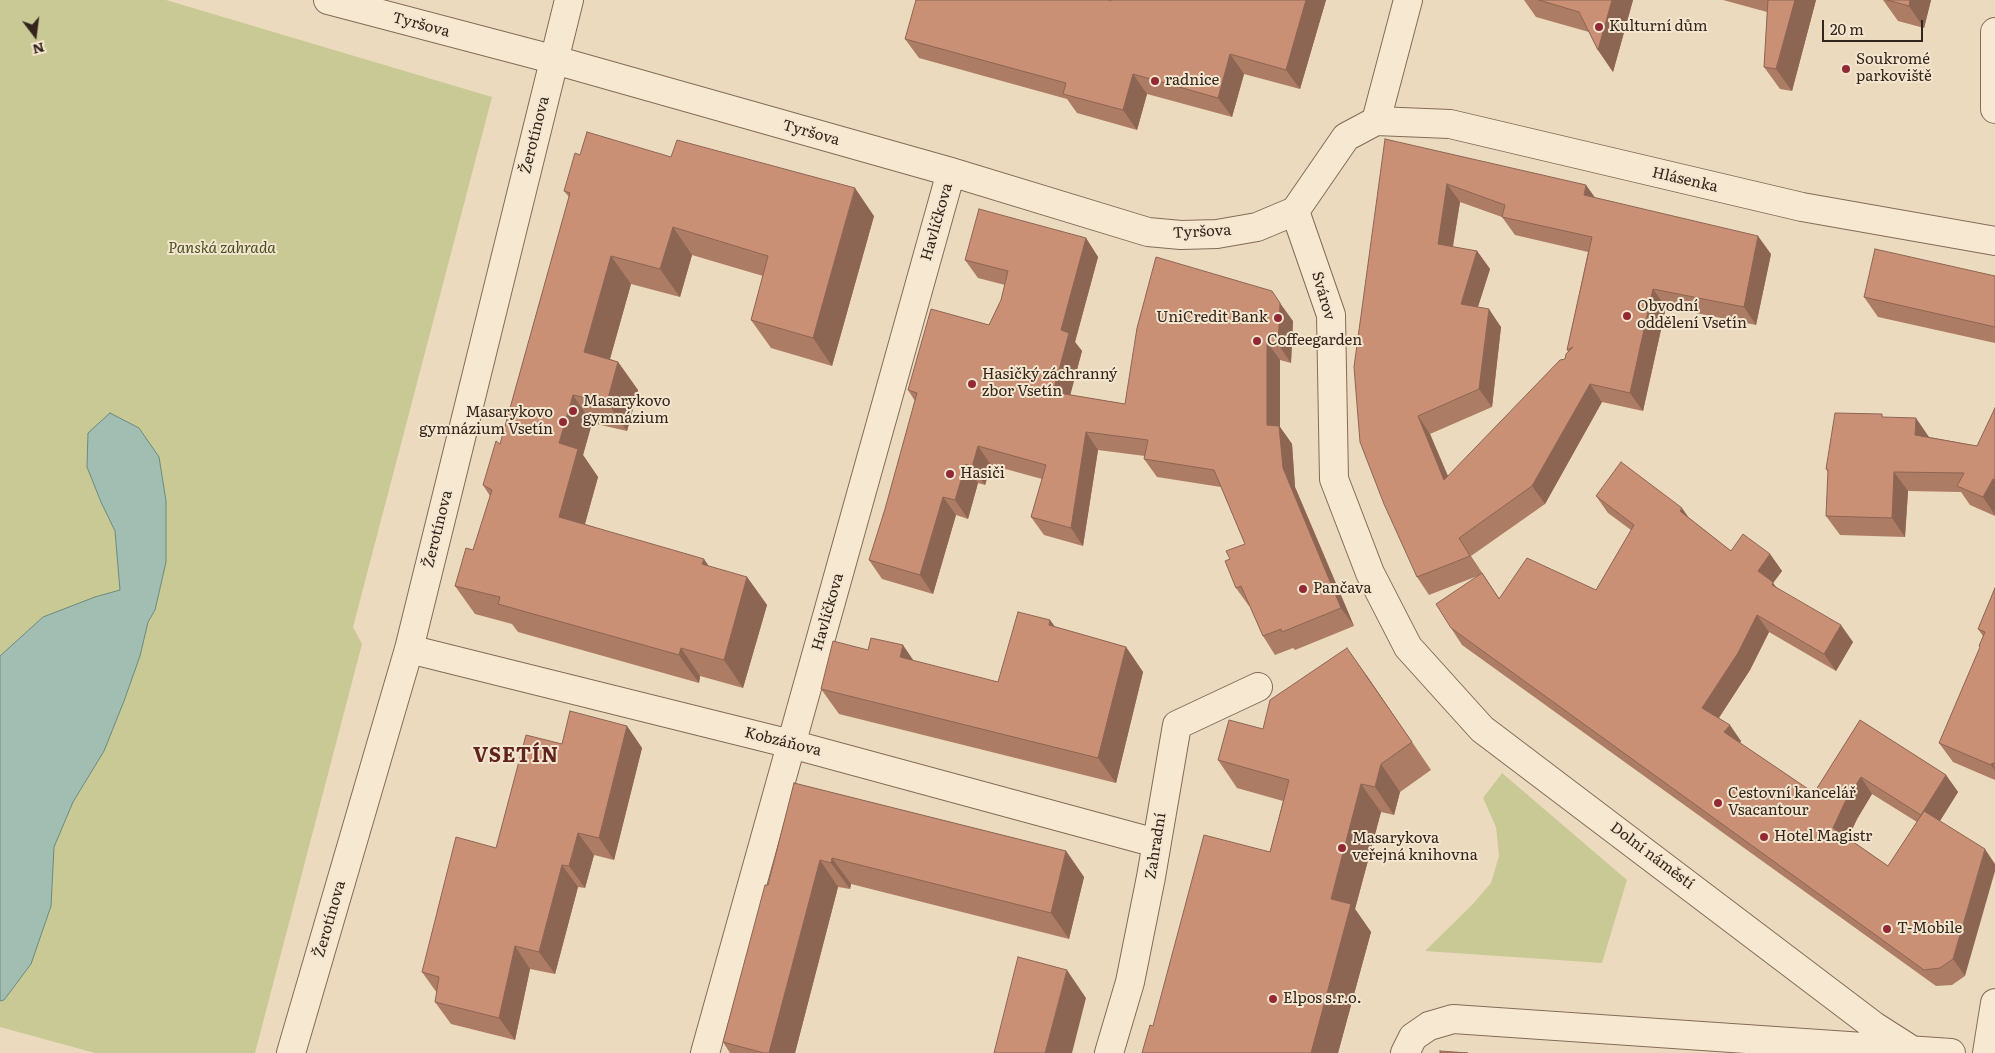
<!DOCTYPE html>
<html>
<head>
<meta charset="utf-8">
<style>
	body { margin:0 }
	#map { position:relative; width:1995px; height:1053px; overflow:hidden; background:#ecdabf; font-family:Literata,serif }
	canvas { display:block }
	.north { position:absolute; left:10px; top:10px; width:50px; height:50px; -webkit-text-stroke:4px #f4e5ce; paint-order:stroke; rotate:165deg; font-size:14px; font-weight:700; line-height:20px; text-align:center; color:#34251c }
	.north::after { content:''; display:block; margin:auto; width:18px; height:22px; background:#34251c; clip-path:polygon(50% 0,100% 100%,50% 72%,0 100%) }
	.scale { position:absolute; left:1822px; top:20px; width:101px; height:22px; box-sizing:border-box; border:2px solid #34251c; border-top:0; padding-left:6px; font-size:15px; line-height:18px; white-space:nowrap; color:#34251c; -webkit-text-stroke:4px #f4e5ce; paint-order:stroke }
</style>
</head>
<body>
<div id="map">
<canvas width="1995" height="1053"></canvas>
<div class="north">N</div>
<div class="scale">20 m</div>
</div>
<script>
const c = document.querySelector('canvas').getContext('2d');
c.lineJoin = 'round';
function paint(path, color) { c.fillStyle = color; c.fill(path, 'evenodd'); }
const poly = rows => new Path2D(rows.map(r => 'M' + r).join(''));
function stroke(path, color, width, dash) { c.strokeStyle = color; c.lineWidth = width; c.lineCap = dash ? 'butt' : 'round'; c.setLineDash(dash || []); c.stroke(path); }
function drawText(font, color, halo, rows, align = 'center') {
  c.font = font + ' Literata,serif'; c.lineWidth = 4; c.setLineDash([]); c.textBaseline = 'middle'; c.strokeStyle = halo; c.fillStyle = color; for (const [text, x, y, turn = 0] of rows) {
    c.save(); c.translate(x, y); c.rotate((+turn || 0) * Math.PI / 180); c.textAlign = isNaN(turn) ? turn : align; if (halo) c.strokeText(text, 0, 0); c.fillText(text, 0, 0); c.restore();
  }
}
paint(poly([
	[0,0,166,0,492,97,353,627,362,644,255,1053,95,1053,0,1027],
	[1502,773,1627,880,1602,963,1425,951,1471,906,1491,883,1499,856,1496,827,1483,798]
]), '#c8c994');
const water = poly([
	[110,413,139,428,159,457,166,501,166,562,155,610,148,622,140,656,124,701,104,751,73,802,54,847,51,906,31,964,4,1000,0,1001,0,656,43,617,95,597,120,590,115,531,101,502,87,467,88,433,110,413]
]);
paint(water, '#a2beb3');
stroke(water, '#6a8b80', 1);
const pedestrian = poly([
	[1376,121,1408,0]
]);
const minor = poly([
	[328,0,537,55,951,172,1148,232,1181,235,1217,234,1257,227,1295,211],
	[1995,32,1995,109],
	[1295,211,1331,315,1334,479,1370,573,1408,647,1482,729,1874,1026,1910,1049],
	[1295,211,1346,137,1376,121,1450,124,1802,207,1995,241],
	[409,649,791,744,1156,843],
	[291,1053,409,649,569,0],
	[705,1053,951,172],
	[1109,1053,1130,982,1151,877,1177,725,1258,687],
	[1405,1053,1413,1037,1429,1026,1453,1019,1951,1053]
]);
const tertiary = poly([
	[1987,1053,1995,1003]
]);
stroke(pedestrian, '#846b58', 30);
stroke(minor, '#846b58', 30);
stroke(tertiary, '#846b58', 30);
stroke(pedestrian, '#f7e8d2', 28);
stroke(minor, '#f7e8d2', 28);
stroke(tertiary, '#f7e8d2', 28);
paint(poly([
	[1326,0,1300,89,1244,74,1232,117,1147,94,1137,130,1077,113,1067,99,919,58,905,39],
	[1524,0,1633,0,1613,72,1598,50,1589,32,1536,17],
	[1723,0,1816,0,1792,91,1780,89,1764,67,1767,12],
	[1883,0,1931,0,1924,28,1898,21],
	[1385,139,1595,198,1771,254,1756,325,1666,307,1643,411,1602,402,1545,504,1471,556,1499,598,1596,590,1631,530,1608,513,1596,496,1688,517,1731,551,1770,554,1782,571,1773,583,1776,587,1853,642,1836,671,1769,632,1750,670,1719,718,1741,741,1740,743,1814,793,1860,720,1946,775,1958,792,1940,821,1965,976,1952,985,1936,986,1462,645,1451,628,1480,575,1429,595,1417,577],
	[1460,202,1502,217,1515,235,1588,252,1567,350,1568,352,1565,359,1448,476,1430,434,1492,407,1501,327,1478,307,1490,269,1477,251,1453,247],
	[1872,794,1917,822,1888,866,1848,838,1857,819],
	[580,155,874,216,832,366,771,348,751,320,763,276,692,255,680,297,631,284,610,359,618,362,638,390,627,431,592,423,583,455,598,477,585,524,708,566,747,577,767,605,743,688,700,676,699,683,518,632,512,624,475,614,455,586,473,550,490,496,483,485,500,444,569,197,564,191],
	[1086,238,1098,257,1075,342,1082,351,1070,395,1125,404,1293,321,1291,363,1280,360,1280,427,1292,444,1295,487,1354,626,1295,650,1293,648,1275,655,1263,636,1250,606,1249,606,1236,588,1230,559,1245,544,1221,487,1157,477,1144,459,1145,456,1098,450,1083,546,1044,535,1031,517,1042,479,991,465,985,485,978,483,968,519,956,515,933,594,882,579,869,560,885,509,915,401,908,390,989,325,1001,300,1005,285,978,278,965,260],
	[1995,276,1995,343,1878,317,1864,297],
	[1995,408,1995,516,1970,505,1961,492,1908,491,1905,537,1840,535,1826,516,1828,472,1826,469,1884,417,1929,437,1977,446],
	[1995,588,1995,780,1953,762,1939,743,1980,647,1979,646,1983,636,1978,629],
	[1050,620,1055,627,1126,647,1143,672,1116,783,839,714,821,689,998,682],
	[1367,676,1431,770,1400,792,1394,815,1381,812,1355,909,1371,932,1338,1053,1142,1053,1153,1026,1270,852,1283,801,1237,788,1218,760,1263,729],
	[627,726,642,748,614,860,594,855,585,888,578,887,555,974,530,969,515,1040,451,1024,435,1002,437,993,422,972,496,848],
	[794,783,1066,851,1084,877,1069,939,851,884,850,889,838,887,795,1053,730,1053,723,1042,768,885]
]), '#ad7c65');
paint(poly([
	[1306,0,1326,0,1300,89,1286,70],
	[1612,0,1633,0,1613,72,1598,50],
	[1795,0,1816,0,1792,91,1776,69],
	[1910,0,1931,0,1924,28,1909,6],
	[1230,54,1244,74,1232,117,1218,98],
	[1133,74,1147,94,1137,130,1123,110],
	[1447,184,1460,202,1450,262,1438,244],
	[1586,185,1599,203,1584,195],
	[855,188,874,216,832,366,813,338],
	[673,227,692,255,680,297,660,269],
	[1758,236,1771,254,1756,325,1744,307],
	[1086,238,1098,257,1075,342,1082,351,1066,411,1053,392,1061,330],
	[1477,251,1490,269,1473,322,1461,304],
	[611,256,631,284,604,380,584,352],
	[1653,289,1666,307,1643,411,1630,393],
	[1280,303,1293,321,1291,363,1278,344],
	[1489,309,1501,327,1492,407,1479,389],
	[1267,342,1280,360,1280,427,1292,444,1295,487,1354,626,1341,608,1283,468,1267,425],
	[618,362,638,390,627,431,607,402],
	[1590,384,1602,402,1545,504,1532,486],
	[573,395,592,423,583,455,598,477,579,545,559,517,559,443],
	[1418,416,1430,434,1457,498,1444,480],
	[1916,418,1929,437,1929,454,1915,435],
	[1086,432,1098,450,1083,546,1071,528],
	[978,446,991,465,985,485,972,467],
	[966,464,978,483,968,519,955,500],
	[1894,472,1908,491,1905,537,1892,518],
	[1993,479,1995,481,1995,515,1983,497],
	[943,497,956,515,933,594,920,575],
	[1682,508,1694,525,1680,511],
	[1770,554,1782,571,1773,583,1785,599,1758,571],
	[704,559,723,587,702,564],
	[747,577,767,605,743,688,724,660],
	[1757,615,1769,632,1750,670,1714,725,1702,708],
	[1050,620,1068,645,1049,625],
	[1841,625,1853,642,1836,671,1824,654],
	[903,645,920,670,900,657],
	[1126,647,1143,672,1116,783,1098,758],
	[681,648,700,676,699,683,679,655],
	[1347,648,1367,676,1431,770,1412,742],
	[1730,725,1741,741,1736,749,1724,732],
	[627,726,642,748,614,860,599,838],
	[1992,763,1995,767,1995,770,1991,765],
	[1381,764,1400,792,1394,815,1375,787],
	[1946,775,1958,792,1933,832,1921,815],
	[1861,777,1872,794,1857,819,1845,845,1833,828,1845,802],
	[1361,784,1381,812,1355,909,1371,932,1338,1053,1311,1053,1331,899],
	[578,833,594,855,585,888,569,866],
	[1985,849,1995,864,1995,871,1965,976,1953,959],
	[1066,851,1084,877,1069,939,1051,913],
	[832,858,851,884,850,889,831,863],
	[820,860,838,887,795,1053,769,1053],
	[562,865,578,887,555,974,539,952],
	[515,946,530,969,515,1040,499,1018],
	[1067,970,1086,998,1072,1053,1045,1053]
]), '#8d6553');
const building = poly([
	[916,0,1108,0,1111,1,1111,0,1306,0,1286,70,1230,54,1218,98,1133,74,1123,110,1063,94,1066,83,905,39,916,0],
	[1539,0,1612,0,1598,50,1579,12,1539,0],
	[1768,0,1795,0,1776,69,1764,67,1768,0],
	[1887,0,1910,0,1909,6,1887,0],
	[587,132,671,157,677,140,855,188,813,338,751,320,768,256,673,227,660,269,611,256,584,352,618,362,607,402,573,395,559,443,578,449,559,517,704,559,702,564,747,577,724,660,681,648,679,655,498,604,500,597,455,586,466,548,473,550,492,490,483,485,496,441,500,444,570,193,564,191,575,153,580,155,587,132],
	[1385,139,1586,185,1584,195,1758,236,1744,307,1653,289,1630,393,1590,384,1532,486,1459,538,1470,556,1417,577,1384,504,1360,442,1354,367,1385,139],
	[1447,184,1505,205,1502,217,1592,237,1567,350,1573,347,1566,354,1565,359,1560,360,1444,480,1418,416,1479,389,1489,309,1461,304,1477,251,1438,244,1447,184],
	[979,209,1086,238,1061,330,1069,333,1053,392,1125,404,1137,328,1156,257,1272,291,1280,303,1278,344,1267,342,1267,425,1279,426,1283,468,1341,608,1282,632,1281,629,1263,636,1241,586,1236,588,1225,561,1230,559,1226,551,1245,544,1214,470,1144,459,1148,440,1086,432,1071,528,1031,517,1046,465,978,446,972,467,966,464,955,500,943,497,920,575,869,560,885,509,917,393,908,390,931,309,989,325,1001,300,1008,271,965,260,979,209],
	[1875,249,1995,276,1995,327,1864,297,1875,249],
	[1995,408,1995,479,1993,479,1983,497,1957,486,1964,473,1894,472,1892,518,1826,516,1828,470,1826,469,1835,413,1882,414,1882,417,1916,418,1915,435,1977,446,1995,408],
	[1621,462,1682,508,1680,511,1731,551,1743,534,1770,554,1758,571,1773,582,1772,585,1841,625,1824,654,1757,615,1738,653,1702,708,1730,725,1724,732,1814,793,1860,720,1946,775,1921,815,1861,777,1845,802,1833,828,1888,866,1924,811,1985,849,1953,959,1940,968,1924,970,1451,628,1436,604,1482,573,1499,599,1527,558,1596,590,1634,525,1596,496,1621,462],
	[1995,588,1995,764,1992,763,1991,765,1939,743,1980,647,1979,646,1985,632,1978,629,1995,588],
	[1018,612,1050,620,1049,625,1126,647,1098,758,821,689,833,641,868,650,871,638,903,645,900,657,998,682,1018,612],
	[1347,648,1412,742,1381,764,1375,787,1361,784,1331,899,1351,904,1311,1053,1142,1053,1150,1025,1153,1026,1204,835,1270,852,1289,780,1218,760,1229,720,1263,729,1270,700,1347,648],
	[570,711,627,726,599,838,578,833,569,866,562,865,539,952,515,946,499,1018,435,1002,439,977,422,972,456,837,496,848,526,735,562,744,570,711],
	[794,783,1066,851,1051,913,832,858,831,863,820,860,769,1053,764,1053,723,1042,765,885,768,885,794,783],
	[1018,957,1067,970,1045,1053,994,1053,1018,957],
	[1440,1051,1468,1053,1440,1053,1440,1051]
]);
paint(building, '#c99076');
stroke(building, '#8d6553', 1);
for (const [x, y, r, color] of [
	[1599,27,5,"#912a35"],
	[1846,69,5,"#912a35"],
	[1155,81,5,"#912a35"],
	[1627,316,5,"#912a35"],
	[1278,318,5,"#912a35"],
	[1257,341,5,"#912a35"],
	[972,384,5,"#912a35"],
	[573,411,5,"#912a35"],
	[563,422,5,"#912a35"],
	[950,474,5,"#912a35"],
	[1303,589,5,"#912a35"],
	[1718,803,5,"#912a35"],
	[1764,837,5,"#912a35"],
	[1342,848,5,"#912a35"],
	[1887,929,5,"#912a35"],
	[1273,999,5,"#912a35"]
]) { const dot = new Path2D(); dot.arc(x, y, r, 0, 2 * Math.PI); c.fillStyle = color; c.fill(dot); stroke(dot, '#f4e5ce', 2); }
drawText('15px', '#34251c', '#f4e5ce', [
	["Tyršova",421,25,15],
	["Tyršova",811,133,16],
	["Žerotínova",535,135,-76],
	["Hlásenka",1685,180,13],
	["Havlíčkova",937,222,-74],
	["Tyršova",1202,232,-3],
	["Svárov",1323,296,74],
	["Žerotínova",438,529,-76],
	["Havlíčkova",828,612,-74],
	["Kobzáňova",783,742,14],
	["Zahradní",1156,846,-81],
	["Dolní náměstí",1652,856,37],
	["Žerotínova",330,919,-74]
]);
drawText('15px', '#34251c', '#f4e5ce', [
	["Kulturní dům",1609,27],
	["Soukromé",1856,60],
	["parkoviště",1856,77],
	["radnice",1165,81],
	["Obvodní",1637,307],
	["oddělení Vsetín",1637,324],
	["UniCredit Bank",1268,318,"right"],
	["Coffeegarden",1267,341],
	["Hasičký záchranný",982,375],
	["zbor Vsetín",982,392],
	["Masarykovo",583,402],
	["gymnázium",583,419],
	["Masarykovo",553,413,"right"],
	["gymnázium Vsetín",553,430,"right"],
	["Hasiči",960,474],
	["Pančava",1313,589],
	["Cestovní kancelář",1728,794],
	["Vsacantour",1728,811],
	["Hotel Magistr",1774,837],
	["Masarykova",1352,839],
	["veřejná knihovna",1352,856],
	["T-Mobile",1897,929],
	["Elpos s.r.o.",1283,999]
], 'left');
drawText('italic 15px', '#495023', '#f4e5ce', [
	["Panská zahrada",222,249]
]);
c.letterSpacing = '1px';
drawText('bold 20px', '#5f241d', '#f4e5ce', [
	["VSETÍN",516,756]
]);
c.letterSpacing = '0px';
</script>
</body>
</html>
